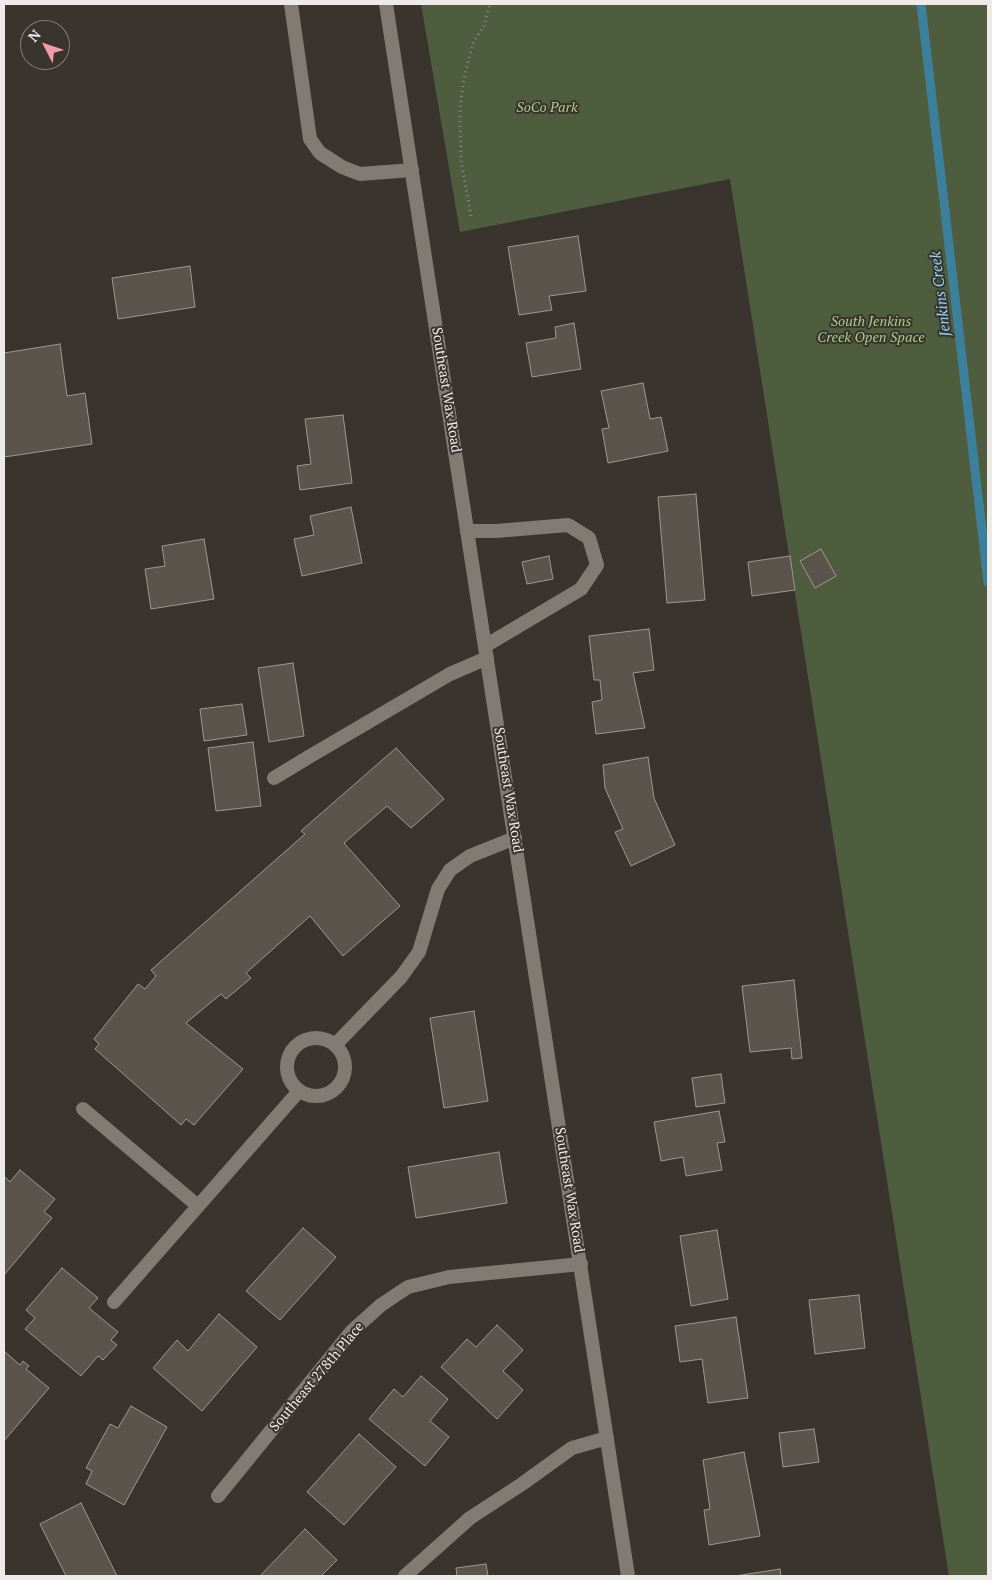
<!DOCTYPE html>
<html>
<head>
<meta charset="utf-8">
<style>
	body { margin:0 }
	#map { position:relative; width:992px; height:1580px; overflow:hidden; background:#3a342e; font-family:"PT Serif",serif }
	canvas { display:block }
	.frame { position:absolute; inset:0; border:5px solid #eeeae7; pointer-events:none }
	.north { position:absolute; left:20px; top:20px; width:50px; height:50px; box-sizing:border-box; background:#3a342e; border:1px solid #827d78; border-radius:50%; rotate:311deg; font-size:14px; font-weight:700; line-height:20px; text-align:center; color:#eeeae7 }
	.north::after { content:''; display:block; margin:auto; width:18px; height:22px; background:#f39aa9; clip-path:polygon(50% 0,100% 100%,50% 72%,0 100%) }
</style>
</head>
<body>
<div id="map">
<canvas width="992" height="1580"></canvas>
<div class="frame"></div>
<div class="north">N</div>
</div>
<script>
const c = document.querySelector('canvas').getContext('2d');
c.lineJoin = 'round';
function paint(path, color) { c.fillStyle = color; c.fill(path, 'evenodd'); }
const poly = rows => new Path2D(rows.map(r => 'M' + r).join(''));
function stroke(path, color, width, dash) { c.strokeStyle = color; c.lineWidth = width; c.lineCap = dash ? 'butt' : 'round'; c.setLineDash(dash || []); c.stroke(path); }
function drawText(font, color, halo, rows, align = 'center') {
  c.font = font + ' "PT Serif",serif'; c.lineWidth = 4; c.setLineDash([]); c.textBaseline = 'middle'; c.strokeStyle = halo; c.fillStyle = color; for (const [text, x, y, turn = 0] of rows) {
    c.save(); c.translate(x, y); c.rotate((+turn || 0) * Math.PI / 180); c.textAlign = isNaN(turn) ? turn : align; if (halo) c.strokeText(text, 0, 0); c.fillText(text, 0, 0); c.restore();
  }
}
paint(poly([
	[421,4,988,4,988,1576,949,1576,730,179,460,232]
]), '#4f5d3f');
stroke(poly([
	[921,4,988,582]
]), '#3c809c', 9);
const building = poly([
	[578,236,586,291,549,296,552,310,519,315,508,247,578,236],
	[190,266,195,307,118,319,112,278,190,266],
	[574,323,581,369,532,377,526,343,556,338,555,327,574,323],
	[60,344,67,396,85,393,92,444,4,457,4,353,60,344],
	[643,383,650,419,661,417,668,451,608,463,602,429,609,428,601,391,643,383],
	[343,415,352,483,300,490,297,466,311,464,305,419,343,415],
	[696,494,705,600,667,603,658,497,696,494],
	[351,507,362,563,302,576,294,539,314,535,310,516,351,507],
	[204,539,214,599,151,609,145,569,165,566,162,546,204,539],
	[821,549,836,576,815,588,800,561,821,549],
	[549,556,553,579,527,584,522,562,549,556],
	[790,556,795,590,752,596,748,562,790,556],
	[649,629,654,670,633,673,645,728,596,734,592,702,602,700,600,680,594,680,589,636,649,629],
	[293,663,304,736,269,742,258,668,293,663],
	[242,704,247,735,204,741,200,709,242,704],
	[253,742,261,806,216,811,208,748,253,742],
	[396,748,444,799,411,828,387,806,344,843,400,906,343,956,310,916,246,973,251,978,226,999,221,994,186,1023,243,1069,194,1125,186,1119,181,1125,95,1049,99,1044,94,1039,138,984,145,989,156,976,151,970,305,834,301,831,396,748],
	[648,757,654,798,675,845,631,866,615,832,623,829,605,788,603,765,648,757],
	[794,980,802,1058,792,1059,791,1048,750,1052,742,986,794,980],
	[474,1011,488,1101,444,1108,430,1018,474,1011],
	[721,1074,725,1103,696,1107,692,1078,721,1074],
	[719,1111,725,1142,717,1143,722,1170,686,1176,683,1157,661,1161,654,1122,719,1111],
	[499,1152,507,1203,416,1218,408,1167,499,1152],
	[20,1170,55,1199,44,1212,52,1218,4,1275,4,1176,10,1182,20,1170],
	[303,1228,336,1257,280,1320,246,1291,303,1228],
	[717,1230,728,1299,691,1306,680,1236,717,1230],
	[62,1268,98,1298,89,1308,118,1332,111,1340,117,1345,103,1360,98,1356,81,1376,25,1329,35,1318,26,1310,62,1268],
	[859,1295,865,1348,815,1354,809,1300,859,1295],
	[219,1314,257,1347,202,1411,153,1368,177,1340,188,1351,219,1314],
	[736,1317,748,1398,708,1403,702,1359,680,1362,675,1326,736,1317],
	[497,1325,523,1350,503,1371,523,1390,497,1419,441,1367,467,1339,476,1347,497,1325],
	[4,1351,20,1365,23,1361,29,1366,26,1369,49,1388,4,1441,4,1351],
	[421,1376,448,1399,430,1421,449,1437,425,1466,369,1419,394,1389,403,1397,421,1376],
	[131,1406,167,1427,124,1505,86,1484,92,1471,86,1468,110,1424,118,1428,131,1406],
	[814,1429,819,1462,783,1467,779,1433,814,1429],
	[359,1434,396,1467,344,1525,307,1492,359,1434],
	[744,1452,760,1536,709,1545,704,1510,710,1509,703,1460,744,1452],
	[81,1503,117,1576,66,1576,40,1524,81,1503],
	[305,1529,337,1560,321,1576,260,1576,305,1529],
	[486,1564,488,1576,457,1576,456,1568,486,1564],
	[780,1569,781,1576,735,1576,780,1569]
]);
paint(building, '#5a544d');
stroke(building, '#9f9891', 1);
stroke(poly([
	[471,216,461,160,460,109,463,84,468,62,474,41,484,26,490,4]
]), '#8d8883', 3, [1, 4]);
stroke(poly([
	[291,4,310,139,320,153,342,167,360,174,412,170],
	[467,531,496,531,568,525,589,538,597,565,581,589,485,646],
	[274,778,312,755,450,674,487,658],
	'287 1067a29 29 0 1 1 58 0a29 29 0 1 1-58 0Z',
	[335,1045,401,977,419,952,438,889,450,870,470,856,515,838],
	[83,1109,198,1206],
	[114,1302,299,1091],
	[405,1576,470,1518,522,1484,572,1448,607,1438]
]), '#827b74', 14);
stroke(poly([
	[218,1496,352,1331,381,1305,408,1287,449,1277,581,1264]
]), '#827b74', 14);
stroke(poly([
	[386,4,628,1576]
]), '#827b74', 14);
drawText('italic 14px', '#abcf80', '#3a342e', [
	["SoCo Park",547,108],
	["South Jenkins",871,322],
	["Creek Open Space",871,338]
]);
drawText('14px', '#eeeae7', '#3a342e', [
	["Southeast Wax Road",446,390,81],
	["Southeast Wax Road",508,790,81],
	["Southeast Wax Road",569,1190,81],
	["Southeast 278th Place",317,1377,-50]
]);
drawText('italic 15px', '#8dd9fa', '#3a342e', [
	["Jenkins Creek",941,294,-97]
]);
</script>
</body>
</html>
